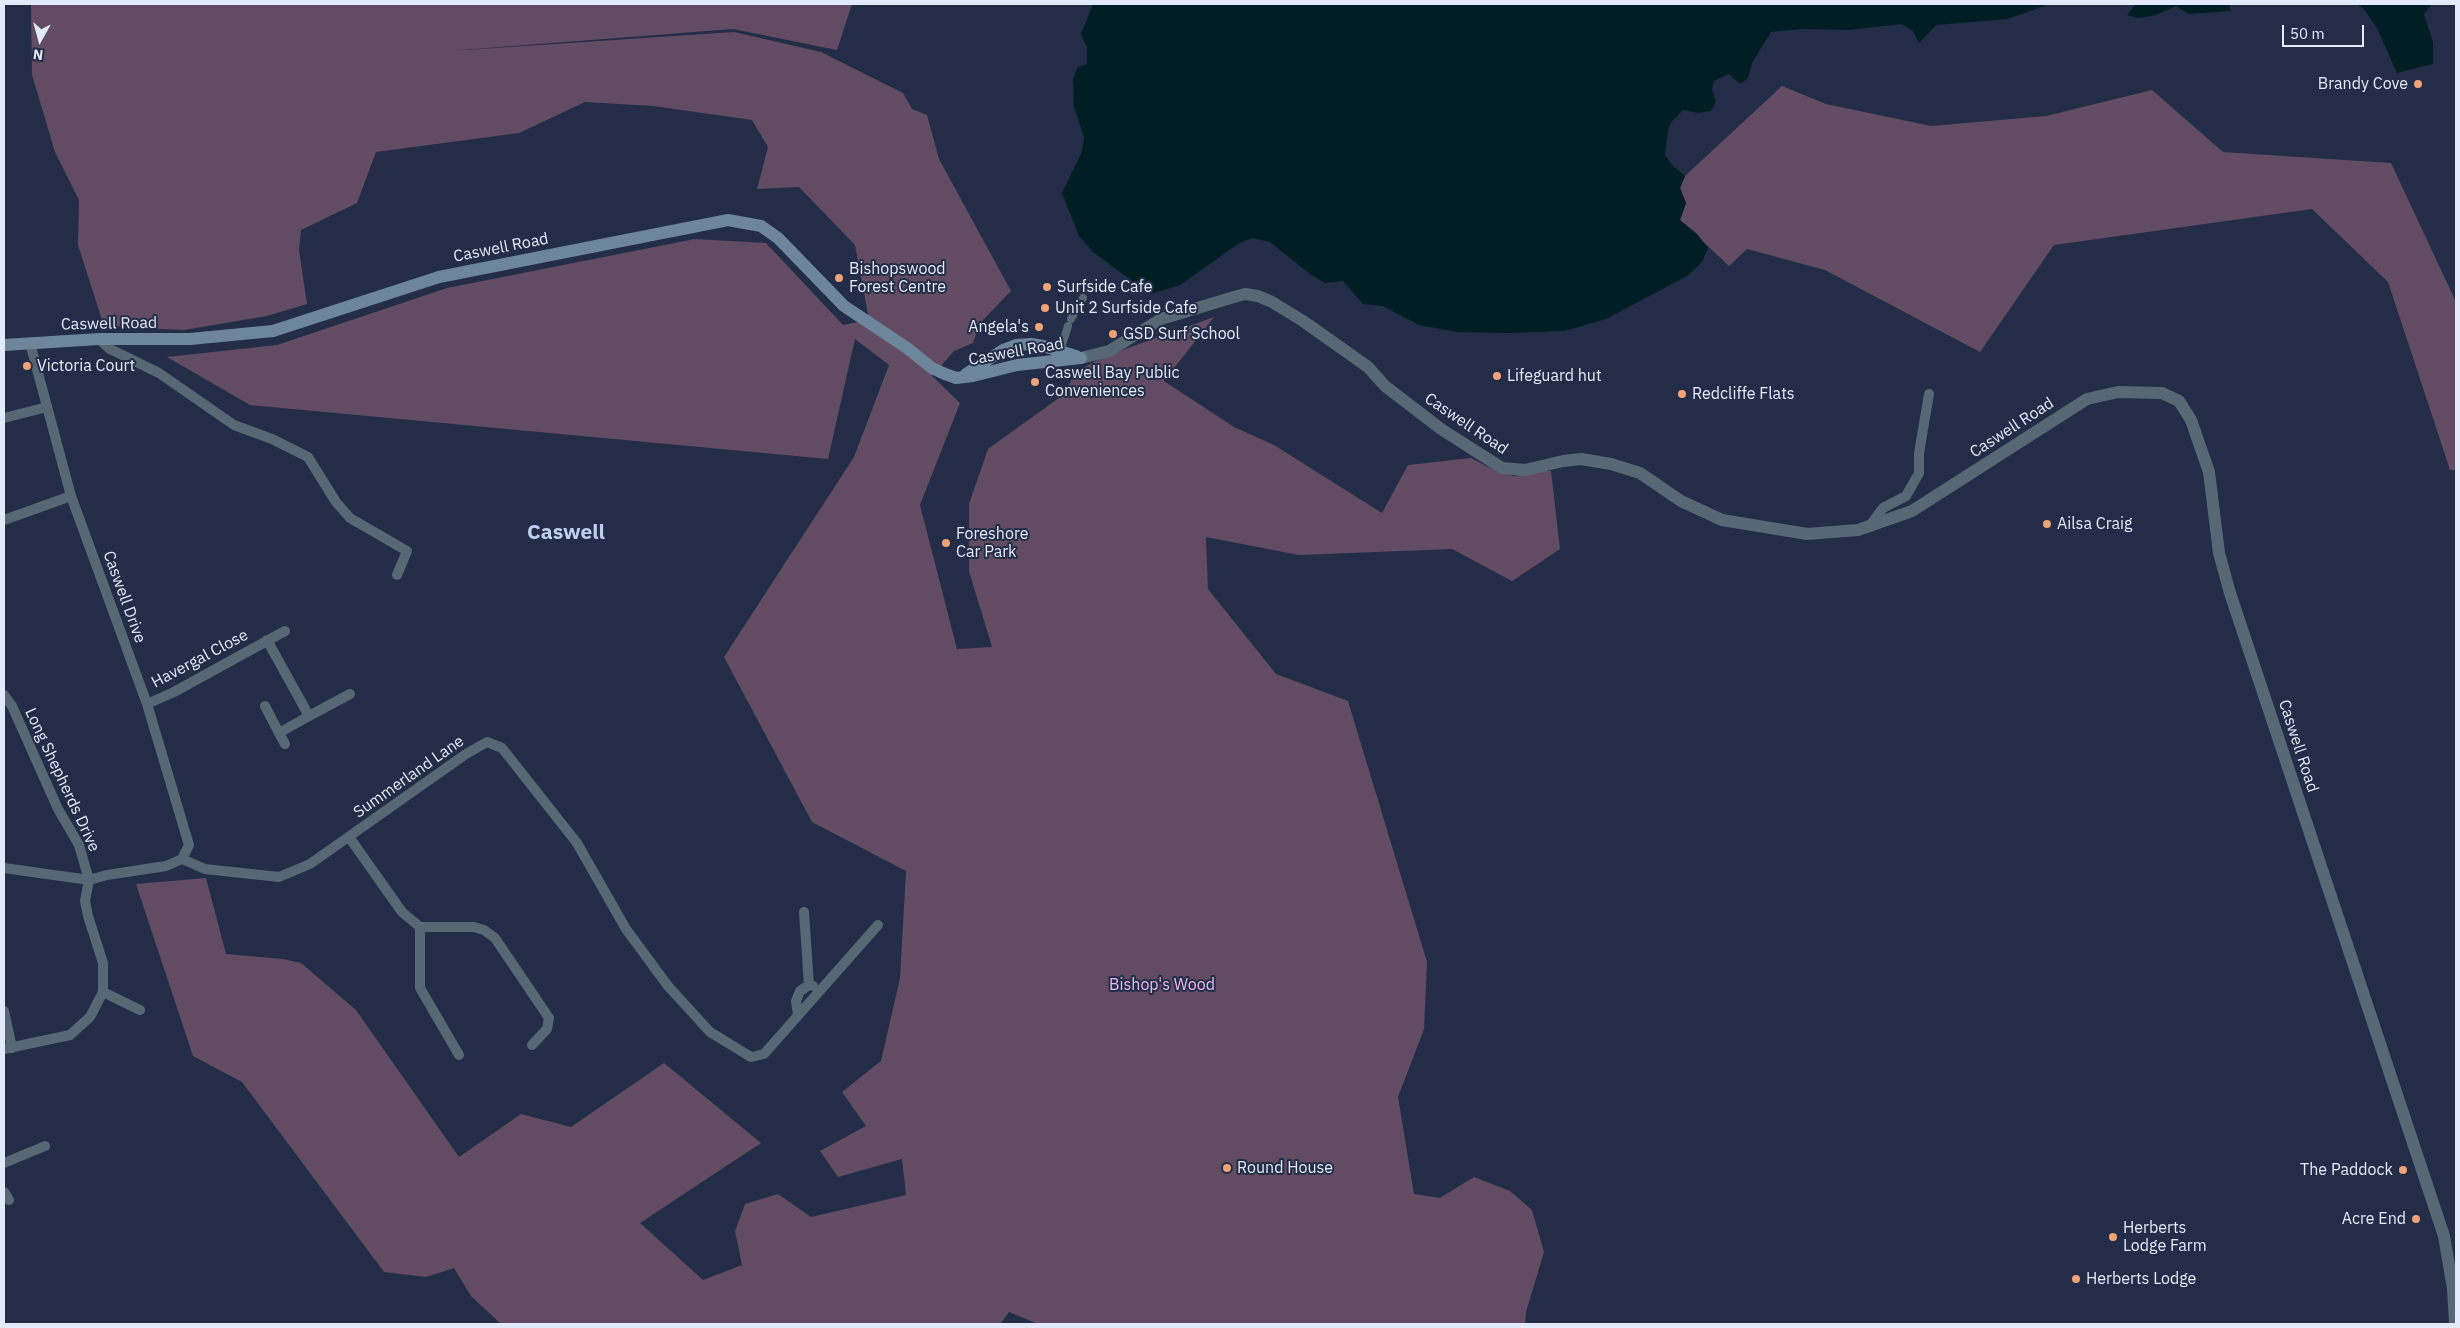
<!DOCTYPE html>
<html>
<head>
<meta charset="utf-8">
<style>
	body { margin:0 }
	#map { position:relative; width:2460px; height:1328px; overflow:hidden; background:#242d47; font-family:"IBM Plex Sans",sans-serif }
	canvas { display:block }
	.frame { position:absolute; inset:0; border:5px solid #e3eafb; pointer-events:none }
	.north { position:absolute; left:15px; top:15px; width:50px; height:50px; -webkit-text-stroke:4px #242d47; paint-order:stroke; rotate:187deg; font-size:14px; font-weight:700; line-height:20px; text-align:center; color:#e3eafb }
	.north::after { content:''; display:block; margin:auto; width:18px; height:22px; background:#e3eafb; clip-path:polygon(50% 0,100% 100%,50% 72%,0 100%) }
	.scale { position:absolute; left:2282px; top:25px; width:82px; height:22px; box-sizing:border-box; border:2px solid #e3eafb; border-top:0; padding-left:6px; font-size:15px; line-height:18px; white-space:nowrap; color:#e3eafb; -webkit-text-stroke:4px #242d47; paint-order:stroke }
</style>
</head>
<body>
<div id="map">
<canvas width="2460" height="1328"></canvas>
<div class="frame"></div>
<div class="north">N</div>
<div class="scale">50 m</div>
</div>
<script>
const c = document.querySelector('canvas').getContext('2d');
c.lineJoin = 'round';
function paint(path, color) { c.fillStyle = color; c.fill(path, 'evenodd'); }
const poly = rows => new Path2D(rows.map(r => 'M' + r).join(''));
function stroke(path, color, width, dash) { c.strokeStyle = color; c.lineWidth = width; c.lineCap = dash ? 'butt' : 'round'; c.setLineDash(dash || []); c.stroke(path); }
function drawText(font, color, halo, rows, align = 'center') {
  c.font = font + ' "IBM Plex Sans",sans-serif'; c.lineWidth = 4; c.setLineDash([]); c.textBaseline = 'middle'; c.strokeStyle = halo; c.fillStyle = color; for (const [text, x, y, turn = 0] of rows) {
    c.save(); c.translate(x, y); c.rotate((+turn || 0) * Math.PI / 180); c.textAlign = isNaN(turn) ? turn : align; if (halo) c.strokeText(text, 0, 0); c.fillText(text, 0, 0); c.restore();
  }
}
paint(poly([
	[31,4,852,4,837,50,733,29,449,51,734,32,821,52,903,93,912,109,927,115,939,159,1011,291,980,323,973,343,954,351,932,376,960,403,920,505,957,649,992,647,969,571,969,504,988,449,1063,395,1076,372,1103,357,1214,317,1164,381,1234,427,1274,445,1382,513,1408,465,1471,458,1498,472,1514,476,1539,471,1551,471,1560,549,1512,581,1452,549,1299,555,1206,537,1208,589,1276,674,1348,701,1427,962,1424,1029,1398,1097,1414,1194,1440,1198,1474,1177,1510,1191,1532,1210,1544,1252,1526,1312,1525,1324,1038,1324,1009,1312,1000,1324,501,1324,471,1296,454,1268,426,1277,384,1272,242,1082,193,1056,136,884,206,878,226,954,283,959,301,963,356,1010,459,1157,521,1114,571,1127,664,1063,761,1143,640,1223,703,1280,742,1265,735,1231,745,1204,778,1194,811,1217,906,1195,902,1159,838,1177,820,1151,866,1126,842,1092,881,1061,900,978,906,871,812,822,724,657,854,457,889,365,855,339,828,459,250,405,167,357,277,345,447,288,695,239,766,243,843,325,869,320,855,245,799,187,757,189,768,147,752,120,653,106,585,102,519,133,376,152,357,203,301,230,299,250,307,304,267,316,184,330,104,326,78,245,79,200,55,152,32,75],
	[1782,86,1826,104,1931,126,2046,116,2152,90,2223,152,2391,163,2456,302,2456,470,2450,470,2388,282,2312,209,2054,245,1980,352,1825,270,1747,249,1729,266,1680,220,1686,203,1680,188,1685,176]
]), '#624c63');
paint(poly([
	[1093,4,2049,4,2008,19,1936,25,1919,43,1913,31,1901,24,1849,30,1803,29,1771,32,1752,63,1748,78,1740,84,1729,74,1714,81,1712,90,1716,101,1711,111,1698,113,1683,110,1671,122,1668,130,1665,155,1673,166,1685,176,1680,188,1686,203,1680,220,1697,234,1708,248,1702,262,1687,276,1606,319,1564,331,1507,333,1457,332,1419,325,1383,306,1363,304,1343,281,1325,283,1310,274,1270,242,1252,238,1238,244,1180,285,1150,294,1093,252,1079,236,1062,193,1081,154,1083,146,1084,137,1074,107,1073,79,1078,67,1087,64,1087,48,1081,34],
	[2136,4,2229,4,2231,11,2189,14,2176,6,2156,15,2139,18,2127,15],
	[2356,4,2432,4,2424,14,2433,43,2433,64,2397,73,2377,28,2363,8]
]), '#001e24');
stroke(poly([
	[1071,319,1083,298],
	[1060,351,1068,326]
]), '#576774', 8);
stroke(poly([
	[99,339,110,349,159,373,234,425,272,439,308,457,336,502,350,518,407,551,397,575],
	[30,343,71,496,147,704,189,845,182,859],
	[4,418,47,407],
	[4,520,71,496],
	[1869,527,1883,508,1906,496,1919,473,1919,453,1929,394],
	[4,695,12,706,58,809,79,845,89,880],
	[147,704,174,692,285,631],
	[265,706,279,733,309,716,267,640],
	[309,716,350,694],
	[279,733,285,744],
	[349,837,402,912,420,927,420,988,459,1055],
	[4,868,89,880,107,875,166,866,182,859,205,869,279,877,310,864,466,754,487,742,502,748,577,843,626,929,668,986,710,1032,751,1057,764,1054,878,925],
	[804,912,809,985],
	[420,927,474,927,484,930,495,938,549,1018,547,1029,532,1045],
	[103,992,140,1010],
	[4,1011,12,1048],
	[798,1015,796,1001,800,991,809,985,813,986],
	[4,1049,70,1035,90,1017,103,992,103,963,88,916,85,901,89,880],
	[4,1163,45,1146],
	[4,1192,9,1200]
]), '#576774', 10);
stroke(poly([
	[1081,358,1109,351,1161,319,1234,297,1245,294,1258,296,1272,302,1303,321,1368,367,1385,386,1441,429,1502,468,1525,470,1563,461,1581,459,1611,464,1640,473,1681,501,1722,520,1807,534,1858,530,1912,511,2087,399,2118,392,2162,393,2179,401,2191,420,2209,472,2219,553,2230,593,2444,1236,2453,1289,2455,1324]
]), '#576774', 12);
stroke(poly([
	[4,345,99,339,190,339,273,331,439,277,728,220,761,226,778,238,844,306,907,348,932,368,945,374,956,378,973,376,1017,365,1081,358],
	[966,374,1003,350,1016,345,1031,344,1043,346,1076,356]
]), '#6d869b', 12);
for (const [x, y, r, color] of [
	[2418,84,5,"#f0a279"],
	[839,278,5,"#f0a279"],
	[1047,287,5,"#f0a279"],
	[1045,308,5,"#f0a279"],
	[1039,327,5,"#f0a279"],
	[1113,334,5,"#f0a279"],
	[27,366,5,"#f0a279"],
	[1497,376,5,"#f0a279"],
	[1035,382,5,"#f0a279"],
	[1682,394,5,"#f0a279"],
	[2047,524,5,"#f0a279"],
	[946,543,5,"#f0a279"],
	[1227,1168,5,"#f0a279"],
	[2403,1170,5,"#f0a279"],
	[2416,1219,5,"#f0a279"],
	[2113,1237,5,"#f0a279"],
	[2076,1279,5,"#f0a279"]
]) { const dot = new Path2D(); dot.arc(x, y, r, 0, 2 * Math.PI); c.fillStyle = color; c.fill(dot); stroke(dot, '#242d47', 2); }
drawText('16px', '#e3eafb', '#242d47', [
	["Brandy Cove",2408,84,"right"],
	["Bishopswood",849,269],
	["Forest Centre",849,287],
	["Surfside Cafe",1057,287],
	["Unit 2 Surfside Cafe",1055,308],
	["Angela's",1029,327,"right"],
	["GSD Surf School",1123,334],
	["Victoria Court",37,366],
	["Caswell Bay Public",1045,373],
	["Conveniences",1045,391],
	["Lifeguard hut",1507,376],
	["Redcliffe Flats",1692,394],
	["Ailsa Craig",2057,524],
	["Foreshore",956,534],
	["Car Park",956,552],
	["Round House",1237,1168],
	["The Paddock",2393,1170,"right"],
	["Acre End",2406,1219,"right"],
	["Herberts",2123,1228],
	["Lodge Farm",2123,1246],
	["Herberts Lodge",2086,1279]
], 'left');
drawText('16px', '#e3eafb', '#242d47', [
	["Caswell Road",501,248,-11],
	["Caswell Road",109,324,-1],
	["Caswell Road",1016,352,-10],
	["Caswell Road",1466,424,34],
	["Caswell Road",2012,428,-33],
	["Caswell Drive",124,597,70],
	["Havergal Close",200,659,-28],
	["Caswell Road",2298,746,72],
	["Summerland Lane",409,777,-35],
	["Long Shepherds Drive",62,780,65]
]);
drawText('16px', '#edb9ef', '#242d47', [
	["Bishop's Wood",1162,985]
]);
drawText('bold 21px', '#c1ceef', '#242d47', [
	["Caswell",566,533]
]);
</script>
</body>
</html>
